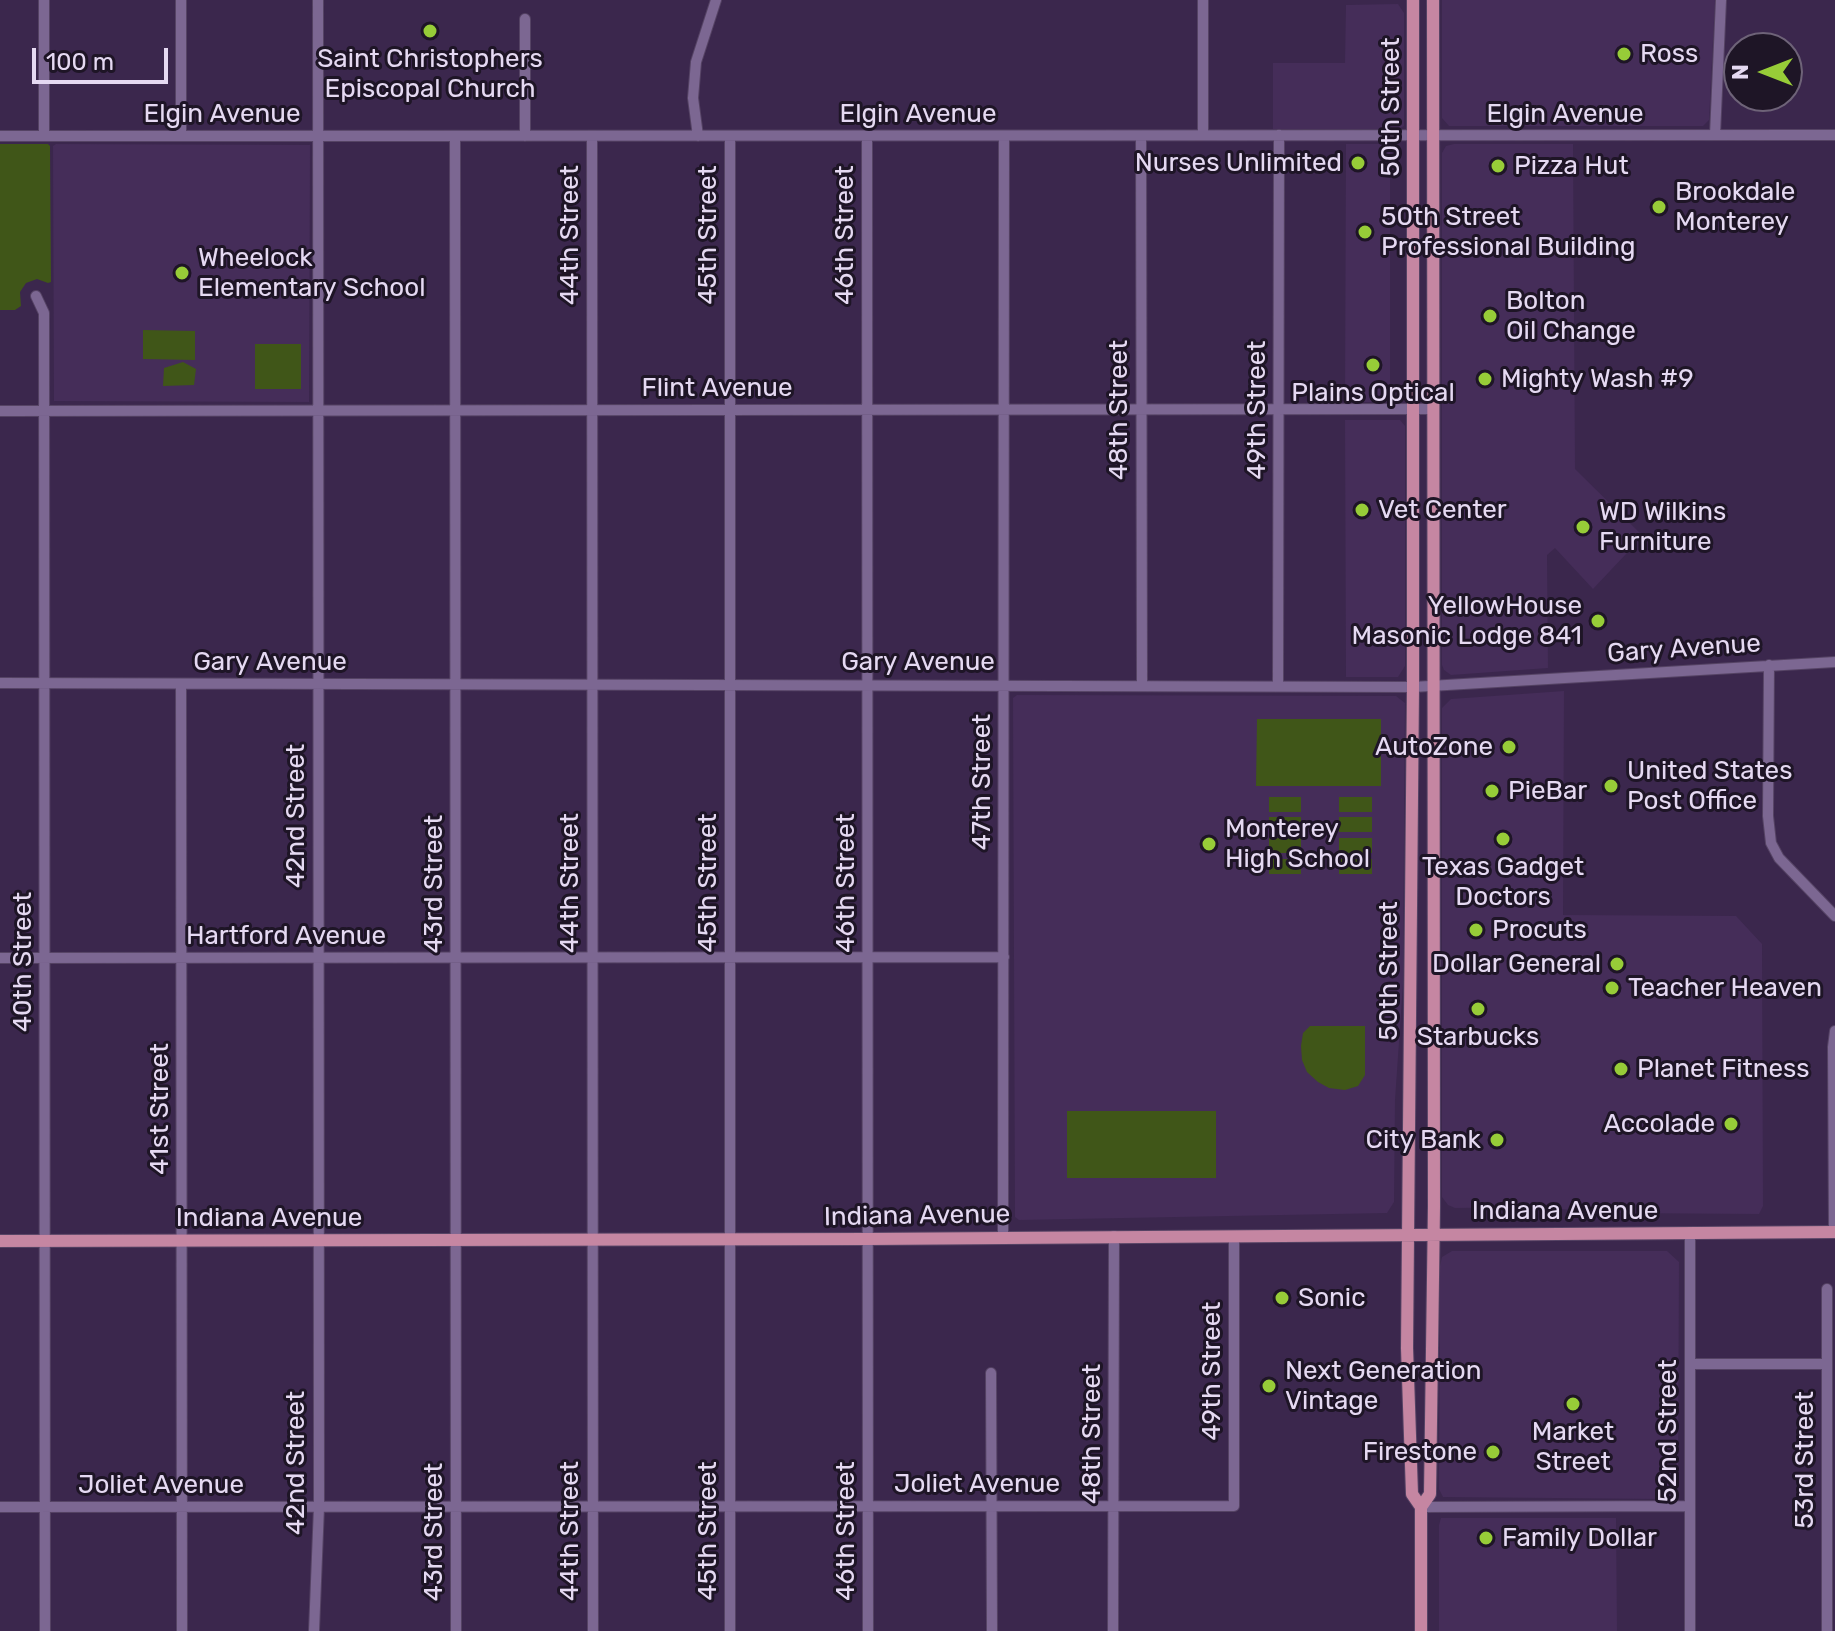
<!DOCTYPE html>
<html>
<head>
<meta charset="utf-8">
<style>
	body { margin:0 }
	#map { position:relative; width:1835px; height:1631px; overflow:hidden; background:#3b274d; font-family:Rubik,sans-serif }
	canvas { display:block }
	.north { position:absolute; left:1723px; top:32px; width:80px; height:80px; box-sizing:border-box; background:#1e1526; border:2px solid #6e6378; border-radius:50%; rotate:270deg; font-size:22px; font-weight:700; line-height:32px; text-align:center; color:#e5d9f2 }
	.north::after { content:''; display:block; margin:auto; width:28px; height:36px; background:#97cc38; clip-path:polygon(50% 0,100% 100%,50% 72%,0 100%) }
	.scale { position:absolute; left:32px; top:48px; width:136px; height:36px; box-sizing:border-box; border:4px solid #e5d9f2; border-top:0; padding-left:10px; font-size:24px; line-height:28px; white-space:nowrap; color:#e5d9f2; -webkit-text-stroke:6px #1e1526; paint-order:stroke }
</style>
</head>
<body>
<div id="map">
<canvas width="1835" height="1631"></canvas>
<div class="north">N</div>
<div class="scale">100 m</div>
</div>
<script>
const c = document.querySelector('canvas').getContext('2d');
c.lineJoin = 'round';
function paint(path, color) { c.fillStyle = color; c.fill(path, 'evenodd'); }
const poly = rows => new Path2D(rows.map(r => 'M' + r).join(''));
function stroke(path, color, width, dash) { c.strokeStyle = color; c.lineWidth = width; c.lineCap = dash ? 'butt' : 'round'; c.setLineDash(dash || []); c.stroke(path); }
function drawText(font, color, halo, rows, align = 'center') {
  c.font = font + ' Rubik,sans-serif'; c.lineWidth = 6; c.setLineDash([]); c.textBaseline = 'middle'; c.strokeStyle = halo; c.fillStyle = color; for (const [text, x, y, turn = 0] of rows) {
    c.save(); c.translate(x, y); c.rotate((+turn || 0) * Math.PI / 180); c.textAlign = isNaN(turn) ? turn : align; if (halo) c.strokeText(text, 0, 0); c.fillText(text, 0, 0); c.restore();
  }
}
paint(poly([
	[1442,0,1715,0,1709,120,1703,126,1449,126,1442,118],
	[1398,4,1404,13,1404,126,1398,129,1273,129,1273,63,1345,63,1346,5],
	[56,144,310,145,309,402,54,401,53,146],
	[1346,144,1386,144,1390,148,1390,398,1388,402,1345,402],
	[1454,144,1573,144,1575,469,1643,536,1593,589,1555,548,1547,555,1548,668,1451,675,1444,670,1442,665,1442,153,1446,146],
	[1345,420,1400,420,1405,426,1405,666,1398,677,1346,677],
	[1564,691,1563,915,1736,916,1762,944,1763,1206,1759,1214,1615,1213,1532,1207,1455,1208,1448,1205,1442,1197,1442,708,1451,699],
	[1017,695,1396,696,1405,703,1403,984,1395,1100,1394,1202,1387,1213,1019,1220,1015,1217,1013,698],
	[1452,1251,1667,1251,1679,1262,1678,1483,1662,1499,1443,1497,1439,1489,1440,1266,1442,1257],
	[1441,1518,1616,1518,1617,1631,1439,1631,1439,1525]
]), '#452d59');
paint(poly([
	[0,144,48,144,50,146,51,282,48,283,37,279,26,283,20,292,21,306,15,310,0,310],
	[143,330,195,331,195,360,143,359],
	[255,344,301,344,301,389,255,389],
	[183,362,196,369,194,385,163,386,164,368],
	[1257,719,1381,719,1381,786,1256,786],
	[1269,797,1301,797,1301,812,1269,812],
	[1339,797,1372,797,1372,812,1339,812],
	[1269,817,1301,817,1301,832,1269,832],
	[1339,817,1372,817,1372,832,1339,832],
	[1269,838,1301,838,1301,853,1269,853],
	[1339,838,1372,838,1372,853,1339,853],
	[1269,859,1301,859,1301,874,1269,874],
	[1339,859,1372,859,1372,874,1339,874],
	[1310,1026,1365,1026,1365,1075,1358,1086,1345,1090,1329,1088,1318,1082,1307,1072,1302,1060,1301,1046,1303,1033],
	[1067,1111,1216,1111,1216,1178,1067,1178]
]), '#405618');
const minor = poly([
	[44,0,44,136],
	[181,0,181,136],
	[1203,0,1203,135],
	[525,19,525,136],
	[1715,135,1721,0],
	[0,136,1835,135],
	[455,136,456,1631],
	[592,136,593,1631],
	[698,136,693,98,696,62,716,0],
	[867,136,868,1631],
	[1141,136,1142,685],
	[36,296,44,313,45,1631],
	[0,411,1434,409],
	[1769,665,1768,816,1771,843,1779,858,1835,916],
	[0,683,1413,687,1835,662],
	[181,684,182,1631],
	[1278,685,1279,135],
	[0,958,1004,957],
	[1690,1232,1690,1631],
	[1834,1232,1833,1047,1835,1031],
	[1003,1237,1004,136],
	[1827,1289,1827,1631],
	[1690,1364,1827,1364],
	[991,1373,992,1631],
	[0,1507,1234,1506,1234,1236],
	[1421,1507,1690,1506],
	[314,1631,319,1507,318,0],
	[730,1631,730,136],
	[1113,1631,1114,1236]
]);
const major = poly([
	[1413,0,1413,687,1407,1348,1412,1494,1421,1507],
	[0,1241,868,1239,1835,1232],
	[1421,1631,1421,1507,1430,1494,1434,1206,1433,0]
]);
stroke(minor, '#554364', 12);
stroke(major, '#554364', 14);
stroke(minor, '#7c6792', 10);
stroke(major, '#c586a2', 12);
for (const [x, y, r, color] of [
	[430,31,8,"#97cc38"],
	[1624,54,8,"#97cc38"],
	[1358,163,8,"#97cc38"],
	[1498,166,8,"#97cc38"],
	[1659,207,8,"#97cc38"],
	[1365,232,8,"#97cc38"],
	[182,273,8,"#97cc38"],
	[1490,316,8,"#97cc38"],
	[1373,365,8,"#97cc38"],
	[1485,379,8,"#97cc38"],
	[1362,510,8,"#97cc38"],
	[1583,527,8,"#97cc38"],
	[1598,621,8,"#97cc38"],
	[1509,747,8,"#97cc38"],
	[1611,786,8,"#97cc38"],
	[1492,791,8,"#97cc38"],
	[1503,839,8,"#97cc38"],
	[1209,844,8,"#97cc38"],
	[1476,930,8,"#97cc38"],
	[1617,964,8,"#97cc38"],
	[1612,988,8,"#97cc38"],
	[1478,1009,8,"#97cc38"],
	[1621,1069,8,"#97cc38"],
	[1731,1124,8,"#97cc38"],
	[1497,1140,8,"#97cc38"],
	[1282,1298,8,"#97cc38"],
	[1269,1386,8,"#97cc38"],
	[1573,1404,8,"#97cc38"],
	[1493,1452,8,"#97cc38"],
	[1486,1538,8,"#97cc38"]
]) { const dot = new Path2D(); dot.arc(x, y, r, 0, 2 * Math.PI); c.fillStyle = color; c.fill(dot); stroke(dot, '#1e1526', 3); }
drawText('26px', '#e5d9f2', '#1e1526', [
	["Ross",1640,54],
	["Saint Christophers",430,59,"center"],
	["Episcopal Church",430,89,"center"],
	["Nurses Unlimited",1342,163,"right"],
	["Pizza Hut",1514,166],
	["Brookdale",1675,192],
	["Monterey",1675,222],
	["50th Street",1381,217],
	["Professional Building",1381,247],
	["Wheelock",198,258],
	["Elementary School",198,288],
	["Bolton",1506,301],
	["Oil Change",1506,331],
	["Mighty Wash #9",1501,379],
	["Plains Optical",1373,393,"center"],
	["Vet Center",1378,510],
	["WD Wilkins",1599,512],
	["Furniture",1599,542],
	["YellowHouse",1582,606,"right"],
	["Masonic Lodge 841",1582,636,"right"],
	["AutoZone",1493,747,"right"],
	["United States",1627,771],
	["Post Office",1627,801],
	["PieBar",1508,791],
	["Monterey",1225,829],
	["High School",1225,859],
	["Texas Gadget",1503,867,"center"],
	["Doctors",1503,897,"center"],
	["Procuts",1492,930],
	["Dollar General",1601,964,"right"],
	["Teacher Heaven",1628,988],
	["Starbucks",1478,1037,"center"],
	["Planet Fitness",1637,1069],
	["Accolade",1715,1124,"right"],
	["City Bank",1481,1140,"right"],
	["Sonic",1298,1298],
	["Next Generation",1285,1371],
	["Vintage",1285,1401],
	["Market",1573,1432,"center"],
	["Street",1573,1462,"center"],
	["Firestone",1477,1452,"right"],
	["Family Dollar",1502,1538]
], 'left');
drawText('26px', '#e5d9f2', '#1e1526', [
	["50th Street",1391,107,-90],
	["Elgin Avenue",222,114],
	["Elgin Avenue",918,114],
	["Elgin Avenue",1565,114],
	["44th Street",570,235,-90],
	["45th Street",708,235,-90],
	["46th Street",845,235,-90],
	["Flint Avenue",717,388],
	["48th Street",1119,410,-90],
	["49th Street",1257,410,-90],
	["Gary Avenue",1684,649,-4],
	["Gary Avenue",270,662],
	["Gary Avenue",918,662],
	["47th Street",982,782,-90],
	["42nd Street",296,816,-90],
	["44th Street",570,883,-90],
	["45th Street",708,883,-90],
	["46th Street",846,883,-90],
	["43rd Street",434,884,-90],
	["Hartford Avenue",286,936],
	["40th Street",23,962,-90],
	["50th Street",1389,971,-90],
	["41st Street",160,1109,-90],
	["Indiana Avenue",1565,1211],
	["Indiana Avenue",917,1216,-1],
	["Indiana Avenue",269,1218],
	["49th Street",1212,1371,-90],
	["52nd Street",1668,1431,-90],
	["48th Street",1092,1434,-90],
	["53rd Street",1805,1460,-90],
	["42nd Street",296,1463,-90],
	["Joliet Avenue",977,1484],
	["Joliet Avenue",161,1485],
	["44th Street",570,1531,-90],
	["45th Street",708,1531,-90],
	["46th Street",846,1531,-90],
	["43rd Street",434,1532,-90]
]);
</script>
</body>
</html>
